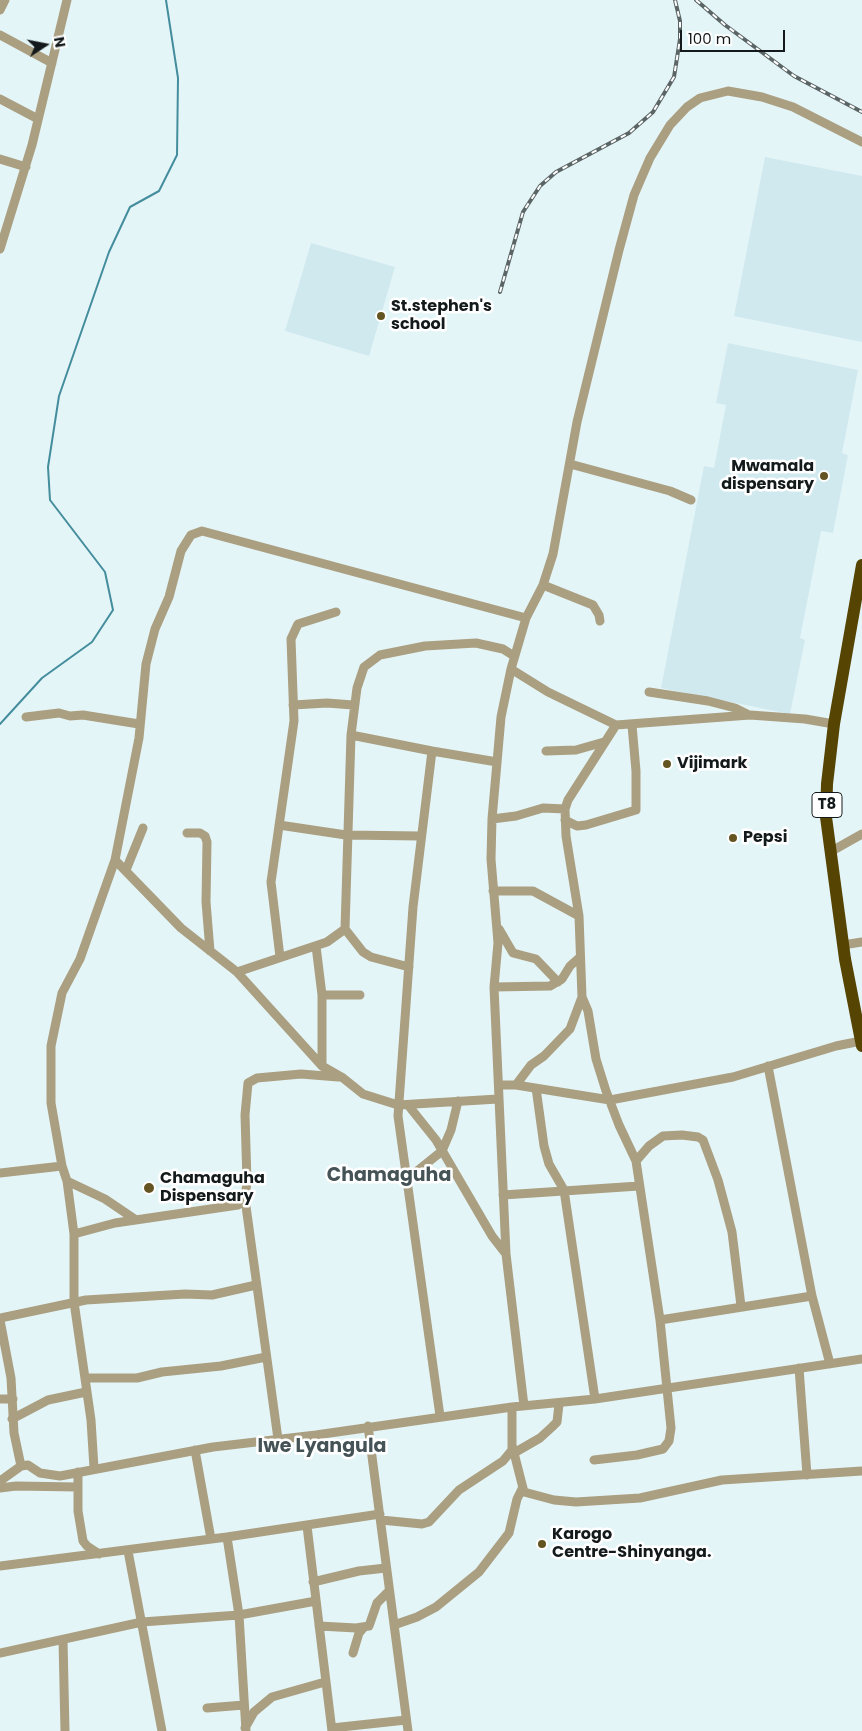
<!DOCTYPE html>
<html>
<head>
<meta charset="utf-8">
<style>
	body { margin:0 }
	#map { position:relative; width:862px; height:1731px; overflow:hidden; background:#e4f5f8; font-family:Poppins,sans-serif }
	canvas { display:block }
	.north { position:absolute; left:20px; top:20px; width:50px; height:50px; -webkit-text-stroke:4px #fff; paint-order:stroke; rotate:79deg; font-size:14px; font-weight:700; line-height:20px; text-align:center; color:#141a1b }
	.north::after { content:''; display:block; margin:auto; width:18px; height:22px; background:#141a1b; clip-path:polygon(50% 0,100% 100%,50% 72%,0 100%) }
	.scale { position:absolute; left:680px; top:30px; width:105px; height:22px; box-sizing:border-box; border:2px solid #141a1b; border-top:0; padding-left:6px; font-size:15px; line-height:18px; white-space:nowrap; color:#141a1b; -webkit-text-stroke:4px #fff; paint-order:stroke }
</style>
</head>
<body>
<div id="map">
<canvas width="862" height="1731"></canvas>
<div class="north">N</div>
<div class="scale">100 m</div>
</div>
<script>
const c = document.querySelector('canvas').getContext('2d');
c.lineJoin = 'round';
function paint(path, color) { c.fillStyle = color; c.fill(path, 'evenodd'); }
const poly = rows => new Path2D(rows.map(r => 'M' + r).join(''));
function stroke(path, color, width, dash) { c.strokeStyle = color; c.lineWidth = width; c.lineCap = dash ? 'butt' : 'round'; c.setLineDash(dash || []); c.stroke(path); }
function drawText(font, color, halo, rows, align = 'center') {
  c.font = font + ' Poppins,sans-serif'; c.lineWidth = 5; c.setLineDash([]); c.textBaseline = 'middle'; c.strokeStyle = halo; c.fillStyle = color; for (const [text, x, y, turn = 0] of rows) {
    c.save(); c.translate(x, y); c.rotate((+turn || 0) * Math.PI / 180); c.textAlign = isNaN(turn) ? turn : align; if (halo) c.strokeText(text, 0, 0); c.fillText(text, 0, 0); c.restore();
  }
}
paint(poly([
	[765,157,862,176,862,342,734,316],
	[311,243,395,267,369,356,285,331],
	[728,343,858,370,842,453,848,455,833,533,821,531,800,638,805,640,790,714,661,688,704,466,714,468,726,405,716,403]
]), '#d0e9ef');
stroke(poly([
	[0,724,42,678,92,642,113,610,105,572,50,500,48,467,59,396,109,252,130,207,159,191,177,155,178,78,166,0]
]), '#448d9c', 2);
stroke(poly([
	[0,10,5,0],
	[0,35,52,63],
	[0,99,38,119],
	[0,159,26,167],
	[0,249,32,145,67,0],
	[570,464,670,491,691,500],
	[543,585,593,605,599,615,600,621],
	[511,669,548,692,616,725,750,715,805,719,834,724],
	[649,692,708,701,735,708,747,714],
	[293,705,327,703,353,705],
	[26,717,59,713,70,716,83,715,139,724],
	[351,735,432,751],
	[546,751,576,750,604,742],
	[492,819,516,816,543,808,565,809],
	[565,820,577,826,586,825,636,810,636,771,632,725],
	[279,825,346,835,420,836],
	[187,833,200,833,205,836,207,842,206,902,210,951],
	[830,852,862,834],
	[115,860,181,928,237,972,322,1066,343,1078,363,1094,398,1105,498,1099],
	[126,870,143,828],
	[493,891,533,891,579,916],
	[345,929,363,952,371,957,409,967],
	[499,929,513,953,536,959,558,982],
	[843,945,862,942],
	[316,946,322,995,322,1066],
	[280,957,271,882,294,721,291,639,298,624,336,612],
	[237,972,327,942,345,929,351,735,357,688,364,667,380,655,425,646,476,643,503,649,514,656],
	[494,987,550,986,562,979,570,966,579,958],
	[322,995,360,995],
	[768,1066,812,1296,830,1364],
	[499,1085,516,1085,610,1100,733,1077,836,1046,861,1041],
	[516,1085,531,1065,544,1056,570,1029,582,997],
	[536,1088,544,1146,549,1164,564,1190,595,1399],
	[408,1105,436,1140,492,1236,506,1254],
	[636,1161,649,1146,663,1136,682,1135,698,1137,703,1140,718,1180,732,1232,741,1306],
	[0,1173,62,1166],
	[406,1180,442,1151,451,1130,458,1101],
	[67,1181,105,1199,136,1220],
	[503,1195,639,1186],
	[245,1199,278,1439],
	[74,1234,115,1223,238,1205,245,1199,247,1182,245,1115,248,1083,257,1078,301,1074,338,1077],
	[0,1318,86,1300,185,1294,212,1295,256,1285],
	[0,1320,11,1378,14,1433,21,1466],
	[660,1320,812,1296],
	[799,1368,807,1475],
	[86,1378,137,1378,162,1372,221,1366,266,1357],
	[0,1399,13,1399],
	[524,1406,506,1254,494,987,498,943,491,859,492,819,501,717,511,669,526,618,543,585,553,554,577,422,619,250,634,195,650,158,670,125,687,107,700,98,728,91,762,97,793,107,862,142],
	[440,1416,398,1116,413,907,432,751,497,762],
	[12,1419,48,1400,86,1392],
	[368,1426,408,1731],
	[512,1445,524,1492,554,1500,576,1502,640,1498,722,1480,862,1471],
	[195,1450,211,1539],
	[514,1453,540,1438,552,1427,557,1422,559,1404],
	[594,1460,637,1455,663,1449,669,1441,671,1428,660,1320,636,1161,619,1125,606,1091,596,1059,588,1011,582,997,579,916,566,836,565,809,568,800,616,725],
	[94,1468,91,1420,74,1302,74,1234,67,1181,62,1166,51,1103,51,1046,62,993,80,959,115,860,139,738,146,664,155,629,169,597,181,551,191,535,202,531,526,618],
	[78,1472,78,1511,83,1541,87,1546,99,1554],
	[0,1481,21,1466,28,1465,40,1473,60,1476,213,1447,316,1435,512,1407,595,1399,862,1359],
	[0,1488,16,1486,77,1487],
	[381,1520,422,1524,429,1522,459,1490,503,1461,512,1450,512,1407],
	[307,1526,332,1731],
	[227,1537,239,1615,246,1731],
	[128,1551,162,1731],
	[0,1566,227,1537,380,1514],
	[313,1582,359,1571,386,1568],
	[394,1625,417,1617,436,1607,479,1572,509,1533,517,1499,522,1489],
	[319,1626,356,1628,369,1626,377,1603,389,1591],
	[63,1640,65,1731],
	[0,1653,142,1622,239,1615,316,1601],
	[353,1653,359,1633,364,1627],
	[207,1708,244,1705],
	[245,1728,254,1712,272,1697,325,1682],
	[332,1728,406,1720]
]), '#aa9f81', 9);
stroke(poly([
	[862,565,834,724,827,784,826,817,845,959,862,1046]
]), '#564403', 12);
const rail = poly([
	[696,0,725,25,794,76,862,112],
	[500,292,523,212,540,186,556,172,629,133,653,112,674,77,680,39,680,21,675,0]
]);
stroke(rail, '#5b6566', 4);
stroke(rail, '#fff', 2, [5.5]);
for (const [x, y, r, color] of [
	[381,316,5,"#645421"],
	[824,476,5,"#645421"],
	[667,764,5,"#645421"],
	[733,838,5,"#645421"],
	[149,1188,6,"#645421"],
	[542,1544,5,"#645421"]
]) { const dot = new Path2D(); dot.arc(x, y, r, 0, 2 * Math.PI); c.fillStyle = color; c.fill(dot); stroke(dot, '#fff', 2); }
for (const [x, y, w] of [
	[827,805,30]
]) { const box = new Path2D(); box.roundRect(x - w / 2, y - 12.5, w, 25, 4); c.fillStyle = '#fff'; c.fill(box); stroke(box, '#141a1b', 1); }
drawText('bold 15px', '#141a1b', null, [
	["T8",827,805]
]);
drawText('bold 16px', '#141a1b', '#fff', [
	["St.stephen's",391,307],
	["school",391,325],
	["Mwamala",814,467,"right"],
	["dispensary",814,485,"right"],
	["Vijimark",677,764],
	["Pepsi",743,838],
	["Chamaguha",160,1179],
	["Dispensary",160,1197],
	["Karogo",552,1535],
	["Centre-Shinyanga.",552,1553]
], 'left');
drawText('bold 19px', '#455356', '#fff', [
	["Chamaguha",389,1176],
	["Iwe Lyangula",322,1447]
]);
</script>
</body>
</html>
